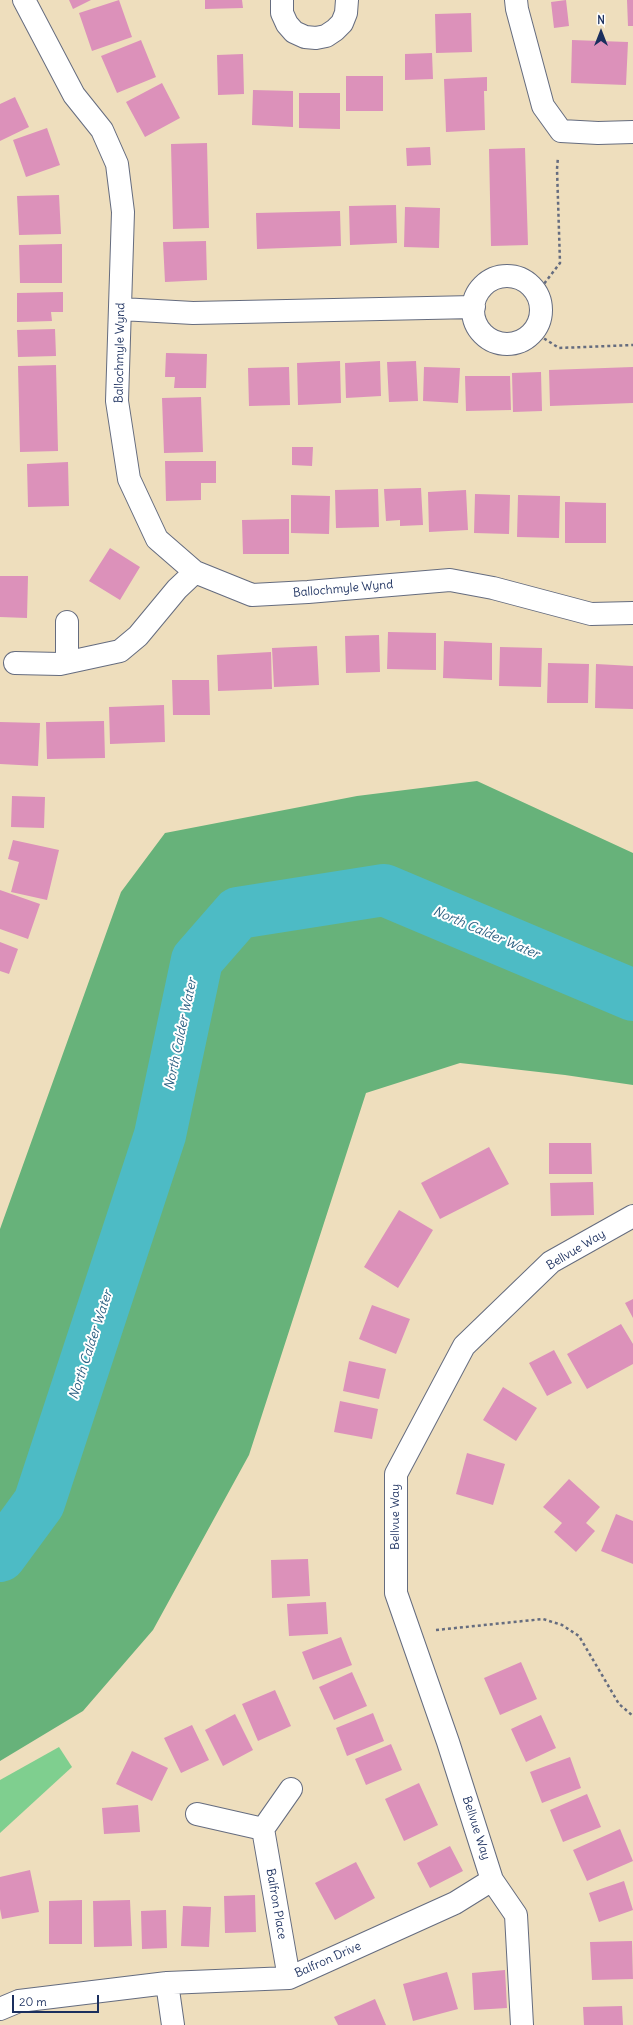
<!DOCTYPE html>
<html>
<head>
<meta charset="utf-8">
<style>
	body { margin:0 }
	#map { position:relative; width:633px; height:2025px; overflow:hidden; background:#eedebd; font-family:Delius,sans-serif }
	canvas { display:block }
	.north { position:absolute; left:581px; top:12px; width:40px; height:40px; -webkit-text-stroke:3px #fff; paint-order:stroke; rotate:0deg; font-size:11px; font-weight:700; line-height:16px; text-align:center; color:#1b2f5e }
	.north::after { content:''; display:block; margin:auto; width:14px; height:18px; background:#1b2f5e; clip-path:polygon(50% 0,100% 100%,50% 72%,0 100%) }
	.scale { position:absolute; left:12px; top:1995px; width:87px; height:18px; box-sizing:border-box; border:2px solid #1b2f5e; border-top:0; padding-left:5px; font-size:12px; line-height:14px; white-space:nowrap; color:#1b2f5e; -webkit-text-stroke:3px #fff; paint-order:stroke }
</style>
</head>
<body>
<div id="map">
<canvas width="633" height="2025"></canvas>
<div class="north">N</div>
<div class="scale">20 m</div>
</div>
<script>
const c = document.querySelector('canvas').getContext('2d');
c.lineJoin = 'round';
function paint(path, color) { c.fillStyle = color; c.fill(path, 'evenodd'); }
const poly = rows => new Path2D(rows.map(r => 'M' + r).join(''));
function stroke(path, color, width, dash) { c.strokeStyle = color; c.lineWidth = width; c.lineCap = dash ? 'butt' : 'round'; c.setLineDash(dash || []); c.stroke(path); }
function drawText(font, color, halo, rows, align = 'center') {
  c.font = font + ' Delius,sans-serif'; c.lineWidth = 4; c.setLineDash([]); c.textBaseline = 'middle'; c.strokeStyle = halo; c.fillStyle = color; for (const [text, x, y, turn = 0] of rows) {
    c.save(); c.translate(x, y); c.rotate((+turn || 0) * Math.PI / 180); c.textAlign = isNaN(turn) ? turn : align; if (halo) c.strokeText(text, 0, 0); c.fillText(text, 0, 0); c.restore();
  }
}
paint(poly([
	[59,1747,72,1767,0,1833,0,1780]
]), '#7fcf8f');
paint(poly([
	[477,781,633,853,633,1085,565,1075,460,1063,366,1093,249,1455,153,1630,83,1711,0,1761,0,1229,121,892,165,833,357,796]
]), '#67b27a');
stroke(poly([
	[0,1556,39,1503,160,1135,197,960,238,913,384,890,633,995]
]), '#4dbbc5', 52);
paint(poly([
	[69,0,91,0,73,9],
	[119,0,132,37,92,51,79,13],
	[205,0,242,0,243,8,205,9],
	[566,0,569,26,554,28,551,2],
	[627,0,633,0,633,26,628,26],
	[471,13,472,52,436,53,435,14],
	[141,40,156,77,117,93,101,56],
	[572,40,628,42,626,85,571,83],
	[432,53,433,79,405,80,405,54],
	[243,54,244,94,218,95,217,55],
	[346,76,383,76,383,111,346,111],
	[487,77,487,91,484,91,485,130,446,132,444,79],
	[162,83,180,118,145,137,126,102],
	[253,90,293,91,293,127,252,125],
	[299,93,340,93,340,129,299,128],
	[15,97,29,127,0,141,0,104],
	[47,128,60,165,26,177,13,140],
	[207,143,209,228,173,229,171,144],
	[430,147,431,165,407,166,406,148],
	[525,148,528,245,491,246,489,149],
	[59,195,61,234,19,235,17,196],
	[396,205,397,243,350,245,349,206],
	[405,207,440,208,439,248,404,247],
	[340,211,341,246,257,249,256,213],
	[206,241,207,280,165,282,163,242],
	[62,244,62,283,20,283,19,245],
	[63,292,63,312,51,312,52,321,17,322,17,293],
	[55,329,56,356,18,357,17,330],
	[166,353,207,354,206,388,174,388,175,377,165,377],
	[340,361,341,403,298,405,297,363],
	[380,361,381,396,346,398,345,363],
	[416,361,418,401,389,402,387,362],
	[56,365,58,451,20,452,18,366],
	[289,367,290,405,249,406,248,368],
	[424,367,460,368,458,403,423,401],
	[633,367,633,403,550,406,549,370],
	[541,372,542,411,513,412,512,373],
	[465,376,510,376,511,410,466,411],
	[201,397,203,452,164,453,162,398],
	[292,447,313,447,312,466,292,465],
	[165,461,216,461,216,483,201,483,201,500,166,501],
	[68,462,69,506,28,507,27,464],
	[421,488,423,525,400,526,400,520,386,521,384,489],
	[378,489,379,527,336,528,335,490],
	[466,490,468,530,429,532,428,492],
	[475,494,510,495,509,534,474,533],
	[291,495,330,496,329,534,291,533],
	[518,495,560,496,559,538,517,537],
	[565,502,606,503,606,543,565,543],
	[289,519,289,554,243,554,242,520],
	[110,548,140,567,120,600,89,581],
	[0,576,28,576,27,618,0,617],
	[388,632,436,633,436,670,387,669],
	[379,635,380,672,346,673,345,636],
	[444,641,492,643,492,680,443,678],
	[317,646,319,685,274,687,272,648],
	[500,647,542,648,541,687,499,686],
	[271,652,272,689,218,691,217,655],
	[548,663,589,664,588,703,547,703],
	[596,664,633,666,633,709,595,708],
	[172,680,209,680,210,715,173,715],
	[164,705,165,742,110,744,109,707],
	[104,721,105,758,47,759,46,722],
	[0,722,40,723,38,766,0,764],
	[12,796,45,797,44,828,11,827],
	[13,840,59,850,47,900,11,892,19,862,8,859],
	[0,890,40,904,28,939,0,929],
	[0,942,18,949,9,974,0,971],
	[549,1143,591,1143,592,1174,549,1174],
	[489,1147,509,1184,440,1219,421,1183],
	[593,1182,594,1215,551,1216,550,1183],
	[399,1210,433,1230,398,1288,364,1267],
	[633,1299,633,1318,625,1303],
	[372,1305,410,1319,396,1354,359,1339],
	[621,1324,633,1344,633,1364,587,1389,567,1354],
	[554,1350,572,1383,547,1396,529,1363],
	[349,1361,386,1369,379,1399,343,1391],
	[503,1387,537,1408,516,1441,483,1420],
	[340,1401,378,1409,372,1439,334,1432],
	[467,1453,505,1464,493,1505,456,1494],
	[569,1479,600,1507,586,1523,595,1531,576,1552,554,1532,562,1523,543,1507],
	[616,1514,633,1521,633,1564,601,1551],
	[308,1559,310,1596,272,1598,271,1560],
	[326,1602,328,1634,289,1636,287,1604],
	[341,1637,352,1665,313,1680,302,1652],
	[521,1662,537,1699,500,1715,484,1678],
	[352,1672,367,1706,334,1720,319,1687],
	[275,1690,291,1726,258,1741,242,1704],
	[373,1713,384,1741,347,1756,336,1728],
	[235,1714,253,1750,223,1766,205,1730],
	[541,1715,556,1748,526,1762,511,1729],
	[192,1725,209,1760,181,1773,164,1738],
	[391,1744,402,1770,366,1785,355,1759],
	[132,1751,168,1768,152,1801,116,1784],
	[570,1757,581,1788,542,1803,530,1772],
	[419,1783,438,1825,404,1841,385,1799],
	[587,1794,601,1827,563,1842,550,1810],
	[138,1805,140,1832,104,1834,102,1808],
	[620,1829,633,1861,587,1881,573,1850],
	[450,1846,463,1871,430,1888,417,1863],
	[356,1862,375,1898,335,1920,315,1883],
	[30,1870,39,1912,2,1919,0,1909,0,1877],
	[624,1881,633,1910,599,1922,589,1893],
	[255,1895,256,1932,225,1933,224,1896],
	[82,1900,82,1944,49,1944,49,1901],
	[130,1900,132,1946,94,1947,93,1901],
	[183,1906,211,1907,209,1947,181,1946],
	[166,1910,167,1948,142,1949,141,1911],
	[632,1941,633,1979,592,1980,590,1942],
	[505,1970,507,2008,474,2010,472,1973],
	[447,1972,458,2009,413,2021,403,1984],
	[375,1999,386,2025,338,2025,334,2017],
	[622,2006,623,2025,584,2025,583,2007]
]), '#dc91ba');
const street = poly([
	[24,0,74,95,102,130,117,164,123,212,117,401,129,479,157,539,195,572,252,595,308,592,450,580,493,588,591,614,633,613],
	[282,0,282,13,287,24,294,32,305,37,316,38,326,36,335,30,342,23,346,13,347,0],
	[516,0,517,9,543,106,561,131,598,133,633,132],
	'473 310a34 34 0 1 1 68 0a34 34 0 1 1-68 0Z',
	[121,309,193,313,474,307],
	[67,662,67,622],
	[15,663,60,664,120,651,138,636,177,589,195,572],
	[197,1814,263,1829,291,1789],
	[263,1829,289,1978],
	[492,1880,448,1742,396,1593,396,1474,464,1346,551,1262,633,1216],
	[167,1983,173,2025],
	[0,2009,19,2001,167,1983,289,1978,455,1903,492,1880,516,1915,522,2025]
]);
stroke(street, '#656c7f', 24);
stroke(poly([
	[537,293,560,263,557,169,558,157],
	[534,332,559,348,633,345],
	[436,1630,543,1619,562,1625,579,1636,619,1704,633,1716]
]), '#656c7f', 2.5, [3, 3]);
stroke(street, '#fff', 22);
drawText('12px', '#1b2f5e', '#fff', [
	["Ballochmyle Wynd",120,353,-89],
	["Ballochmyle Wynd",343,589,-5],
	["Bellvue Way",576,1250,-31],
	["Bellvue Way",396,1517,-90],
	["Bellvue Way",476,1828,72],
	["Balfron Place",276,1904,80],
	["Balfron Drive",328,1960,-24]
]);
drawText('italic 13px', '#2c6082', '#fff', [
	["North Calder Water",486,933,23],
	["North Calder Water",181,1034,-78],
	["North Calder Water",91,1345,-72]
]);
</script>
</body>
</html>
